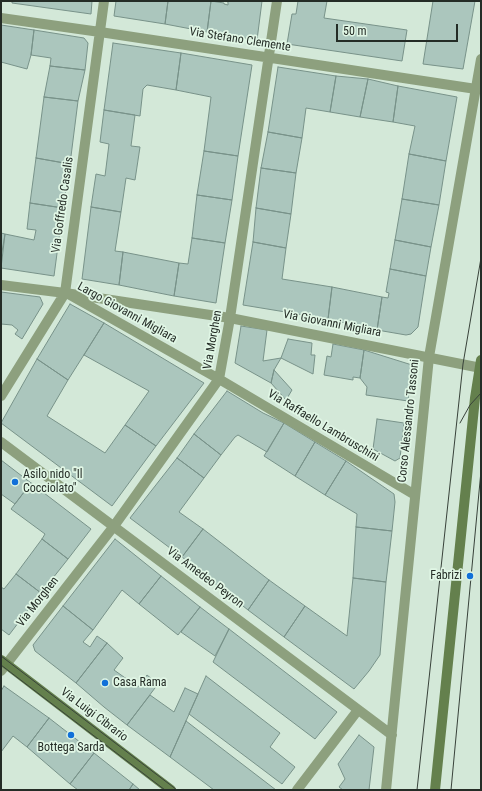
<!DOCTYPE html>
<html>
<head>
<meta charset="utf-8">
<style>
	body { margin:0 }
	#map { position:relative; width:482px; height:791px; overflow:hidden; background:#d3e8d8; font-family:"Roboto Condensed",sans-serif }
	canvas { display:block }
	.frame { position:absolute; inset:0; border:2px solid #242c26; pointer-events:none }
	.scale { position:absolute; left:336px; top:24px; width:122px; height:18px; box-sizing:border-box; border:2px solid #242c26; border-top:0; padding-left:5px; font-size:12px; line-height:14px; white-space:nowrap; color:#242c26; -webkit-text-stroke:3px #e0f6e5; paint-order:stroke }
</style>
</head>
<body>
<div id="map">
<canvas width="482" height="791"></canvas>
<div class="frame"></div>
<div class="scale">50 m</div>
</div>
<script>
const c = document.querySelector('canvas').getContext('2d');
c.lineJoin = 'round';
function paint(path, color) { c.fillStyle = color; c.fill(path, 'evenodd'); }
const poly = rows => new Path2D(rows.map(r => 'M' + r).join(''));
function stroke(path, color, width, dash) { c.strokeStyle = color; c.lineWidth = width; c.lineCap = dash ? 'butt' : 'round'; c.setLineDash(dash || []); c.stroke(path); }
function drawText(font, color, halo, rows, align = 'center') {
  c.font = font + ' "Roboto Condensed",sans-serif'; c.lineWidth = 3.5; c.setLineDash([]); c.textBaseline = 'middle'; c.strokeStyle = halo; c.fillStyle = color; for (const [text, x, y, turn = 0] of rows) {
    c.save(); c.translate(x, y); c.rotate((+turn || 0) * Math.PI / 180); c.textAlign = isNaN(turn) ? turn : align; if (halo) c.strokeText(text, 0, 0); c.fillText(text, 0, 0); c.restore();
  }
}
const building = poly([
	[12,1,92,1,91,14,12,3,12,1],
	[116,1,168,1,165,24,114,16,116,1],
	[168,1,211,1,207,32,165,24,168,1],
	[211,1,224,3,224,4,228,5,228,2,225,1,262,1,257,40,207,32,211,1],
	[298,1,327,1,324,18,407,30,402,61,287,44,292,14,296,14,298,1],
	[433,1,475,1,463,69,423,64,433,1],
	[1,25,34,30,31,55,27,69,1,62,1,25],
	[34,30,84,38,88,43,85,70,50,66,51,58,31,55,34,30],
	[113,43,181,53,176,90,147,85,143,89,140,116,104,110,113,43],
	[181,53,252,65,238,156,204,151,211,97,176,90,181,53],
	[50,66,85,70,78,101,44,97,50,66],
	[278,67,336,76,330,112,306,108,302,138,268,132,278,67],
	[336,76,368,79,360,117,330,112,336,76],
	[368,79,398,86,393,122,360,117,368,79],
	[398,86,457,97,446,161,409,154,415,126,393,122,398,86],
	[44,97,78,101,70,164,36,158,44,97],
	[104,110,135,115,131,146,140,147,135,180,126,178,121,212,91,207,96,174,105,176,109,144,100,142,104,110],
	[268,132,302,138,296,173,261,168,268,132],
	[204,151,238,156,232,200,197,195,204,151],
	[409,154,446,161,439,205,402,199,409,154],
	[36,158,70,164,63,208,30,203,36,158],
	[261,168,296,173,291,214,256,208,261,168],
	[197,195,232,200,225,243,192,238,197,195],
	[402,199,439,205,431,247,395,240,402,199],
	[30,203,63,208,54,276,1,268,5,234,34,240,36,230,27,229,30,203],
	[91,207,121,212,115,251,123,252,119,285,82,279,91,207],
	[256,208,291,214,286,248,253,242,256,208],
	[1,233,5,234,1,258,1,233],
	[192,238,225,243,216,303,174,296,179,263,188,264,192,238],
	[395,240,431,247,426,276,390,269,395,240],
	[253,242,286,248,282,279,332,287,328,319,243,305,253,242],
	[123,252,179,263,174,296,119,285,123,252],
	[390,269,426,276,418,327,411,334,406,335,377,330,382,297,388,298,389,293,386,292,390,269],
	[332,287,382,297,377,330,328,319,332,287],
	[1,292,40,297,43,304,22,339,15,334,18,330,12,325,1,324,1,292],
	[70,304,104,323,68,380,37,359,70,304],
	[104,323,204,383,156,446,125,425,149,391,84,355,104,323],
	[241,326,267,330,263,361,281,358,274,370,271,383,235,363,241,326],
	[288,339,312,343,311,355,315,355,313,374,281,358,288,339],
	[333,344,364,350,360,378,353,377,353,380,324,375,327,356,331,357,333,344],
	[364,350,412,365,408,401,366,395,367,387,360,378,364,350],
	[37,359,68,380,47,416,105,453,125,425,156,446,112,506,1,423,37,359],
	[274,370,292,390,286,400,271,383,274,370],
	[227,391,263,413,284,423,267,452,238,435,235,437,221,455,194,434,227,391],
	[377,419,404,423,400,458,395,461,373,449,377,419],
	[284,423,315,442,295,476,264,456,284,423],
	[194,434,221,455,204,478,177,458,194,434],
	[315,442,346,461,325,495,295,476,315,442],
	[177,458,204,478,179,512,203,529,182,557,130,518,177,458],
	[1,460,31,483,15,504,1,494,1,460],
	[346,461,394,494,395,502,392,531,356,527,357,514,325,495,346,461],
	[31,483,91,529,68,559,42,539,45,534,11,509,31,483],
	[356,527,392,531,386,582,353,578,356,527],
	[203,529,269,580,248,610,182,557,203,529],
	[42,539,68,559,41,593,16,574,42,539],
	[115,539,161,576,139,604,122,590,93,630,63,606,115,539],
	[16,574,41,593,9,635,1,629,1,587,4,589,16,574],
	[161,576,200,607,178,635,139,604,161,576],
	[353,578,386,582,380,655,369,671,354,689,284,637,305,606,347,636,353,578],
	[269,580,305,606,284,637,248,610,269,580],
	[63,606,93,630,83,642,90,647,97,636,107,643,76,683,35,651,33,645,63,606],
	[200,607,229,629,215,656,181,632,200,607],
	[229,629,337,712,315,739,213,662,229,629],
	[107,643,123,658,114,670,138,687,147,675,158,684,127,725,104,707,76,683,107,643],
	[206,676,280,733,270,747,295,767,282,784,189,714,206,676],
	[4,686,49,718,27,747,13,736,1,752,1,691,4,686],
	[185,688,198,694,170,757,127,725,150,695,174,712,185,688],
	[49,718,94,753,70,784,27,747,49,718],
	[186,721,276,790,214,790,170,757,186,721],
	[359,735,374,747,369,790,343,790,339,787,345,779,338,764,359,735],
	[94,753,133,784,129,790,78,790,70,784,94,753],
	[133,784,140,790,129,790,133,784]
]);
paint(building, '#abc6bd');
stroke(building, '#789289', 1);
stroke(poly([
	[1,18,100,32,476,89],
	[1,285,65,293,230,318,481,368],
	[70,295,219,379,415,495],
	[1,396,65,293,104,1],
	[1,442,392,735],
	[1,671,114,526,219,379,230,318,277,1],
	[297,790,358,710],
	[386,790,429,357,481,59]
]), '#8da07e', 10);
stroke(poly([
	[1,660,171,790],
	[435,790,475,398,481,360]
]), '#64804d', 10);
stroke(poly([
	[460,423,470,405,481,393],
	[1,656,177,790],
	[1,665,165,790],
	[417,790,463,364,481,258],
	[451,790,481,471]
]), '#38423a', 1);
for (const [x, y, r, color] of [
	[15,482,4,"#1170d9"],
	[470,576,4,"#1170d9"],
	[105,683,4,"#1170d9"],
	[71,735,4,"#1170d9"]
]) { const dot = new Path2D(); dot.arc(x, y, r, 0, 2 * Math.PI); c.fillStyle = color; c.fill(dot); stroke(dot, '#e0f6e5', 1.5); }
drawText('12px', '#242c26', '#e0f6e5', [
	["Via Stefano Clemente",240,40,9],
	["Via Goffredo Casalis",63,205,-82],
	["Largo Giovanni Migliara",127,313,29],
	["Via Giovanni Migliara",332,324,11],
	["Via Morghen",213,340,-80],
	["Corso Alessandro Tassoni",409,421,-84],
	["Via Raffaello Lambruschini",323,426,31],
	["Via Amedeo Peyron",205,578,37],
	["Via Morghen",38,602,-52],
	["Via Luigi Cibrario",94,715,37]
]);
drawText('12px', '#242c26', '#e0f6e5', [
	["Asilo nido \"Il",23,475],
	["Cocciolato\"",23,489],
	["Fabrizi",462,576,"right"],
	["Casa Rama",113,683],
	["Bottega Sarda",71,748,"center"]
], 'left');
</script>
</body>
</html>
